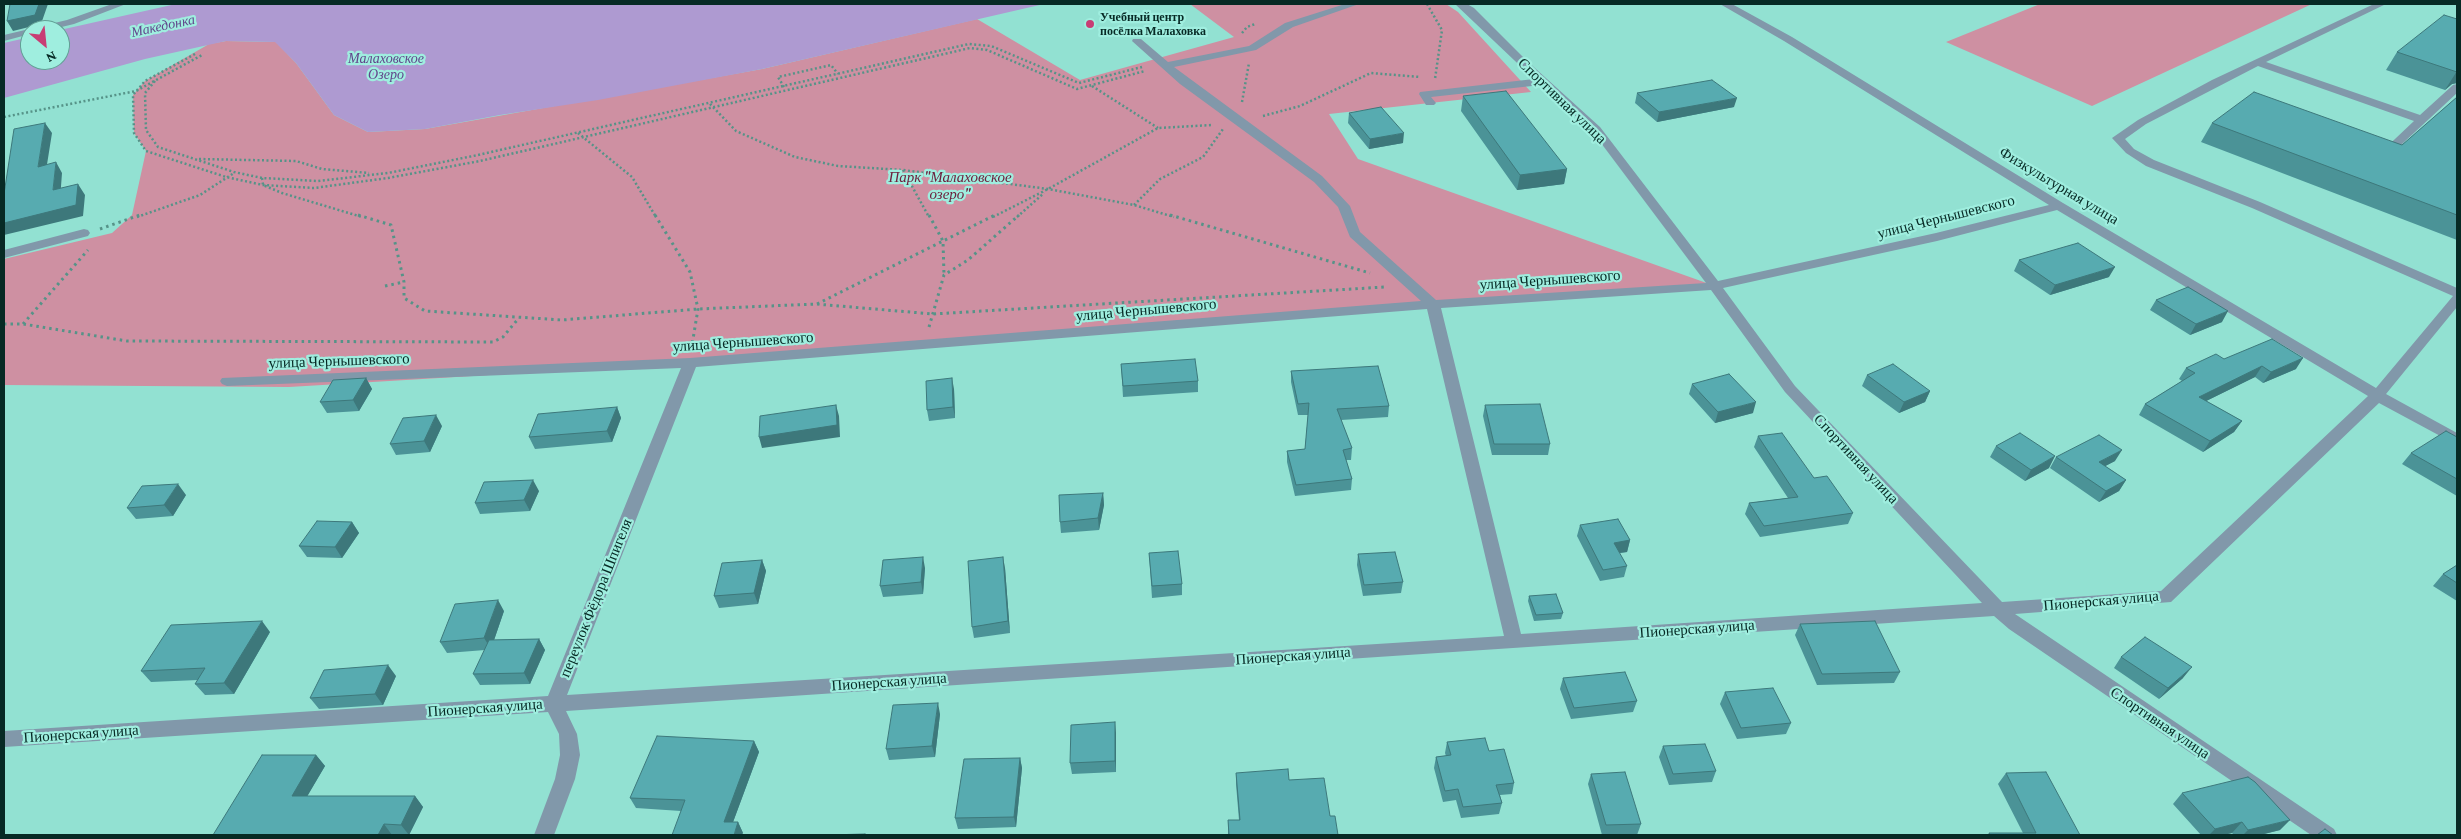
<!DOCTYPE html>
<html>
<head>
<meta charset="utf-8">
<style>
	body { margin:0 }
	#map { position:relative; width:2461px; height:839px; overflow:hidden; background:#92e1d2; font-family:"Crimson Pro",serif }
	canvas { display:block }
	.frame { position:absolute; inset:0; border:5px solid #072a25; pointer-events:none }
	.north { position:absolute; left:20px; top:20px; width:50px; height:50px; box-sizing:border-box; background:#9feedf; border:1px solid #62a095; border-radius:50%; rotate:152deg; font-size:14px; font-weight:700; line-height:20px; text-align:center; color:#072a25 }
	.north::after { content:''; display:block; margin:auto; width:18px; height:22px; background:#c83d74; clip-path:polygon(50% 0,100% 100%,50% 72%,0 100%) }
</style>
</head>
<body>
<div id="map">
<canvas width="2461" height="839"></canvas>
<div class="frame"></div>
<div class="north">N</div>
</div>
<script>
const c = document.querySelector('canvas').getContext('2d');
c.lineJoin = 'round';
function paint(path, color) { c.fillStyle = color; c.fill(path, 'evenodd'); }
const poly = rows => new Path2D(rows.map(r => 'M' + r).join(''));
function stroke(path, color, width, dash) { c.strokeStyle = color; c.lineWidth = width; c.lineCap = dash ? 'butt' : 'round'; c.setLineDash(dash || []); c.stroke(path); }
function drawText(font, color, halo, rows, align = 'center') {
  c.font = font + ' "Crimson Pro",serif'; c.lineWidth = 4.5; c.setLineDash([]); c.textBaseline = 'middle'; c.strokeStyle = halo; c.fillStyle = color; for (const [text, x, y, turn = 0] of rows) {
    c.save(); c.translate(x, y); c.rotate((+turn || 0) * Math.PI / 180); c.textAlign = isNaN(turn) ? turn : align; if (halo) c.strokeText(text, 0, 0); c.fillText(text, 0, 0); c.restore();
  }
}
paint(poly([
	[1190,4,1446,4,1458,12,1531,92,1329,114,1358,159,1715,286,690,363,289,387,4,385,4,259,112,233,132,215,146,151,134,133,133,95,145,81,209,44,226,41,276,42,296,63,334,115,368,132,425,129,762,69,977,19,1080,80,1234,37],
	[2040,4,2312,4,2092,106,1946,42]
]), '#ce90a2');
paint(poly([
	[176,4,1044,4,762,69,598,100,500,115,425,129,368,132,334,115,296,63,275,42,226,41,145,59,4,98,4,43,30,37,30,60,60,60,60,30]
]), '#ae9ad1');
stroke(poly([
	[1427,4,1442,30,1435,79],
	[1242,33,1247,27,1255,24],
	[195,54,145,81,133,95,134,133,146,151,226,177,263,185,314,188,388,178,480,161,970,48,987,50,1077,89,1145,71],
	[155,81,145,93,146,130,158,147,234,172,262,178,318,181,388,173,478,155,969,44,991,46,1079,83,1142,67],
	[1092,86,1158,128],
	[784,87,778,77,831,65,838,74],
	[1242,102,1249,63],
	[710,104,736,131,795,157,838,166,903,170,1048,189,1134,205,1174,217],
	[1263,116,1300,106,1371,73,1420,77],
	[4,117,136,91,202,55],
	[578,133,632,177,656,217],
	[199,159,296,161,322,169,369,173],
	[903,170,929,217],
	[262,178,263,185,282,193,362,217],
	[1134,205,1160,179,1203,157,1223,129],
	[137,217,200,195,234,173],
	[993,217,1048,189,1158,128,1213,125],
	[1017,217,1044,193]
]), '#569388', 2.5, [2, 2.5]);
stroke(poly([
	[358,215,391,225,404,282,404,298,425,311,562,320,698,309,816,304,933,314,1385,287],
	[655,215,690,272,698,309,692,345],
	[929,215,943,241,944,275],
	[1170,215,1370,273],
	[100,229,140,215],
	[385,286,404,282],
	[817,304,995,215],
	[4,324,23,324,127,341,493,342,503,337,518,319],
	[23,324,88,250],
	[929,327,944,275,968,260,1019,215]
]), '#569388', 3, [2.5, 4]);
paint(poly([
	[112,4,126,4,74,24,49,30,30,30,30,34,4,41,4,35,67,20,112,4],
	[1345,4,1359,4,1293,27,1256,50,1174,67,1322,176,1350,206,1360,232,1436,300,1706,283,1592,131,1541,85,1431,97,1436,103,1434,105,1426,105,1419,94,1420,92,1534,79,1455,4,1467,4,1474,8,1526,60,1600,127,1718,281,1936,233,2049,205,1784,41,1720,4,1732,4,1792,37,2063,203,2376,388,2453,296,2252,208,2146,166,2126,153,2112,138,2138,120,2212,80,2374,4,2386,4,2266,62,2420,115,2453,85,2457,84,2457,93,2387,158,2379,158,2377,156,2414,121,2258,66,2146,124,2125,139,2134,149,2154,160,2260,202,2457,288,2457,307,2386,394,2457,433,2457,445,2379,403,2171,602,2015,614,2334,829,2337,835,2311,835,2009,629,1994,616,566,711,577,734,580,755,575,779,554,835,534,835,555,779,560,755,559,734,548,712,4,747,4,731,548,696,681,368,227,386,222,384,220,381,222,378,690,358,1421,301,1350,237,1338,207,1314,182,1180,84,1132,41,1133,39,1141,39,1168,62,1249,46,1285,23,1345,4],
	[2057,210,2368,396,2161,591,2002,602,1795,386,1723,288,1937,241,2057,210],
	[1711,290,1785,392,1982,603,1521,634,1441,308,1711,290],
	[1427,309,1504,636,567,695,696,367,1427,309],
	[84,229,88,230,90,233,88,236,4,258,4,250,84,229]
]), '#8198aa');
paint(poly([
	[2457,19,2457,83,2452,84,2445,90,2386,70,2397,52],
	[1637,93,1734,107,1657,122,1635,103],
	[1463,96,1567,169,1564,184,1517,190,1461,111],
	[2457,97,2457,240,2201,142,2212,123,2402,145],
	[1349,113,1403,143,1369,149,1348,123],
	[2019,260,2109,277,2050,295,2014,271],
	[2156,300,2222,322,2190,335,2150,310],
	[2224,359,2296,369,2263,383,2255,377,2206,401,2242,421,2234,432,2203,452,2139,415,2145,404,2182,381,2179,379,2186,368],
	[1121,364,1198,381,1198,392,1123,397],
	[1291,371,1389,406,1388,417,1341,420,1352,448,1351,460,1346,460,1352,479,1351,490,1295,496,1287,462,1287,451,1305,449,1308,415,1298,415,1291,382],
	[1867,375,1930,391,1925,402,1899,413,1862,386],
	[366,378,372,389,359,411,327,413,320,402],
	[1692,384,1753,413,1715,423,1689,394],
	[954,389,955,418,929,421,927,410],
	[1485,405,1550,444,1548,455,1492,455,1483,416],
	[617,407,621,418,612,442,535,449,529,437],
	[442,426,430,452,396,455,390,444],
	[1758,436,1814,478,1853,513,1848,524,1760,537,1745,514,1749,503,1788,498,1754,447],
	[2457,437,2457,496,2402,464,2411,453],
	[1996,446,2049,468,2025,481,1990,457],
	[2056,457,2115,461,2105,466,2126,480,2119,491,2099,502,2050,468],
	[539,491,530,511,480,514,475,503],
	[1103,493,1104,505,1099,530,1061,533,1060,522],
	[186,495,173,516,136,519,127,508],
	[352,522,359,533,342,558,307,557,299,546],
	[1580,525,1630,540,1627,552,1619,553,1627,566,1624,577,1600,581,1577,536],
	[1149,553,1182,584,1182,595,1152,598],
	[1358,554,1403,582,1401,593,1363,596,1357,565],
	[762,560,766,571,758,604,719,608,714,596],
	[2457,565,2457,601,2433,586,2443,574],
	[925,568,923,594,883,597,880,586],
	[1005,568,1010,633,974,638,972,627],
	[1529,596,1563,613,1561,619,1534,621,1528,601],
	[504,611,494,640,539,639,545,650,530,684,480,685,473,674,485,650,447,653,440,642],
	[1800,624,1900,672,1894,683,1817,685,1795,635],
	[270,632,234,694,205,695,195,684,198,680,151,682,141,671],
	[2121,657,2183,678,2159,699,2114,668],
	[396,676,383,705,319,709,310,698],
	[1563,678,1637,701,1633,712,1571,719,1560,689],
	[1725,692,1791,723,1786,734,1737,739,1720,704],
	[940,714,935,757,889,760,886,749],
	[1116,733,1116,772,1072,774,1070,763],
	[754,741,759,752,733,822,738,822,743,833,681,811,636,808,630,798],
	[1447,742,1489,751,1514,783,1512,794,1500,795,1502,803,1499,814,1461,818,1456,800,1443,802,1434,768,1436,757,1446,756,1445,753],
	[1663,746,1716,771,1712,782,1669,785,1659,757],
	[316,755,325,766,307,796,415,796,423,807,409,835,213,835],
	[1020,758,1022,768,1016,827,958,829,955,818],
	[1236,773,1289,780,1330,816,1338,835,1228,835,1228,820,1239,820,1236,784],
	[2006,773,2080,835,1988,835,1989,833,2023,833,1998,784],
	[1591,774,1641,824,1637,835,1602,835,1588,784],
	[2182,793,2280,830,2260,835,2234,835,2232,833,2223,835,2201,835,2173,804]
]), '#4b9397');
paint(poly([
	[39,4,48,4,41,24,13,31,7,21],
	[2457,71,2457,83,2452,84,2445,90],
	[1737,98,1734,107,1657,122,1659,112],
	[45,123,52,133,45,177,38,167],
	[1404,133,1403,143,1369,149,1370,139],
	[56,162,62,173,60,200,53,190],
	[1567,169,1564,184,1517,190,1520,175],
	[78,184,85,195,83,216,4,235,4,223],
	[2115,267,2109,277,2050,295,2055,285],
	[2228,311,2222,322,2190,335,2196,324],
	[2303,358,2296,369,2263,383,2271,372],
	[2262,366,2255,377,2192,408,2199,397],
	[366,378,372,389,359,411,353,400],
	[952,378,954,389,955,418,953,407],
	[1930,391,1925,402,1899,413,1904,402],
	[1756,402,1753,413,1715,423,1718,412],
	[836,405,839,416,840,437,762,448,759,437],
	[617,407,621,418,612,442,607,431],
	[436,415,442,426,430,452,424,441],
	[2242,421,2234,432,2203,452,2210,441],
	[2122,450,2115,461,2092,473,2099,462],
	[2055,456,2049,468,2025,481,2031,470],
	[533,480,539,491,530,511,524,500],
	[2126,480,2119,491,2099,502,2106,491],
	[178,484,186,495,173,516,164,505],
	[1103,493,1104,505,1099,530,1098,518],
	[352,522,359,533,342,558,335,547],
	[1630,540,1627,552,1611,554,1614,543],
	[923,557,925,568,923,594,921,582],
	[1003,557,1005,568,1010,633,1008,621],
	[762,560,766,571,758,604,754,593],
	[498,600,504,611,491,649,484,638],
	[262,621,270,632,234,694,224,683],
	[539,639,545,650,530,684,524,673],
	[388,665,396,676,383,705,375,694],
	[2192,667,2183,678,2159,699,2168,688],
	[938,703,940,714,935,757,932,746],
	[1115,722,1116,733,1116,772,1115,761],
	[754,741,759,752,729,833,724,822],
	[316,755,325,766,301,807,292,796],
	[1020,758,1022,768,1016,827,1014,817],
	[415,796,423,807,409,835,401,825],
	[2290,820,2280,830,2260,835,2243,835,2248,830],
	[738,822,743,833,742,835,734,835],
	[2242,822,2232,833,2223,835,2209,835,2215,829],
	[384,824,392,835,378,835]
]), '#3d787b');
const building = poly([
	[10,4,39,4,35,15,7,21,10,4],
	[2444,15,2457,19,2457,72,2397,52,2444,15],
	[1712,80,1737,98,1659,112,1637,93,1712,80],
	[1506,91,1567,169,1520,175,1463,96,1506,91],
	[2254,92,2402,145,2457,97,2457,215,2212,123,2254,92],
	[1381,107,1404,133,1370,139,1349,113,1381,107],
	[45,123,38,167,56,162,53,190,78,184,76,205,4,223,4,194,14,129,45,123],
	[2078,243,2115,267,2055,285,2019,260,2078,243],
	[2188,287,2228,311,2196,324,2156,300,2188,287],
	[2272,339,2303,358,2271,372,2262,366,2199,397,2242,421,2210,441,2145,404,2195,373,2186,368,2216,354,2224,359,2272,339],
	[1195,359,1198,381,1123,386,1121,364,1195,359],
	[1893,364,1930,391,1904,402,1867,375,1893,364],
	[1378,366,1389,406,1337,409,1352,448,1343,450,1352,479,1296,485,1287,451,1305,449,1309,403,1298,404,1291,371,1378,366],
	[1729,374,1756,402,1718,412,1692,384,1729,374],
	[366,378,353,400,320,402,333,380,366,378],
	[952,378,953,407,927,410,926,381,952,378],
	[1540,404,1550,444,1494,444,1485,405,1540,404],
	[836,405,837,425,759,437,760,416,836,405],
	[617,407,607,431,529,437,538,414,617,407],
	[436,415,424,441,390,444,403,418,436,415],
	[2446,431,2457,437,2457,479,2411,453,2446,431],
	[1782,433,1814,478,1827,476,1853,513,1764,526,1749,503,1798,497,1758,436,1782,433],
	[2020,433,2055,456,2031,470,1996,446,2020,433],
	[2099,435,2122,450,2099,462,2126,480,2106,491,2056,457,2099,435],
	[533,480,524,500,475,503,484,482,533,480],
	[178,484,164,505,127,508,142,486,178,484],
	[1103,493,1098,518,1060,522,1059,495,1103,493],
	[1618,519,1630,540,1614,543,1627,566,1603,570,1580,525,1618,519],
	[317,521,352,522,335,547,299,546,317,521],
	[1178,551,1182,584,1152,586,1149,553,1178,551],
	[1395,552,1403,582,1364,585,1358,554,1395,552],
	[923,557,921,582,880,586,883,560,923,557],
	[1003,557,1008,621,972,627,968,561,1003,557],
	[762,560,754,593,714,596,722,563,762,560],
	[2457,565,2457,583,2443,574,2457,565],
	[1556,594,1563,613,1536,615,1529,596,1556,594],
	[498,600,484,638,440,642,455,604,498,600],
	[262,621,224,683,195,684,205,668,141,671,171,625,262,621],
	[1875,621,1900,672,1822,674,1800,624,1875,621],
	[2145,637,2192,667,2168,688,2121,657,2145,637],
	[539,639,524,673,473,674,489,640,539,639],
	[388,665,375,694,310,698,324,670,388,665],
	[1625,672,1637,701,1574,708,1563,678,1625,672],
	[1773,688,1791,723,1741,728,1725,692,1773,688],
	[938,703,932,746,886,749,893,705,938,703],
	[1115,722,1115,761,1070,763,1071,725,1115,722],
	[657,736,754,741,724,822,738,822,734,835,672,835,685,800,630,798,657,736],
	[1485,738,1489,751,1504,749,1514,783,1496,785,1502,803,1463,807,1458,789,1445,791,1436,757,1451,755,1447,742,1485,738],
	[1705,744,1716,771,1673,774,1663,746,1705,744],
	[262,755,316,755,292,796,415,796,401,825,384,824,378,835,213,835,262,755],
	[1020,758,1014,817,955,818,964,759,1020,758],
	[1288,769,1289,780,1324,778,1330,816,1335,816,1338,835,1229,835,1228,820,1240,820,1236,773,1288,769],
	[1625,772,1641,824,1606,825,1591,774,1625,772],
	[2046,772,2080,835,1990,835,1989,833,2036,833,2006,773,2046,772],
	[2248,777,2255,782,2290,820,2248,830,2242,822,2215,829,2182,793,2248,777],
	[2325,829,2333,835,2317,835,2325,829],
	[865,834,865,835,827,835,828,835,865,834]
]);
paint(building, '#57abb0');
stroke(building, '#3d787b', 1);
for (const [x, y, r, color] of [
	[1090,24,5,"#c83d74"]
]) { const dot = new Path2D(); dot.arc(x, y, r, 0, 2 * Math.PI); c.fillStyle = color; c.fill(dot); stroke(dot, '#9feedf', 2); }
drawText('bold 12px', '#072a25', '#9feedf', [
	["Учебный центр",1100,17],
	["посёлка Малаховка",1100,31]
], 'left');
drawText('italic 14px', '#61468b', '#9feedf', [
	["Македонка",163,26,-12],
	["Малаховское",386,59],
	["Озеро",386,75]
]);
drawText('15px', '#072a25', '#9feedf', [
	["Спортивная улица",1562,101,44],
	["Физкультурная улица",2059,186,31],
	["улица Чернышевского",1946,217,-14],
	["улица Чернышевского",1550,280,-4],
	["улица Чернышевского",1146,310,-5],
	["улица Чернышевского",743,342,-4],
	["улица Чернышевского",339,361,-2],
	["Спортивная улица",1856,459,47],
	["переулок Фёдора Шпигеля",596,598,-68],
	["Пионерская улица",2101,601,-5],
	["Пионерская улица",1697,629,-4],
	["Пионерская улица",1293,656,-4],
	["Пионерская улица",889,682,-4],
	["Пионерская улица",485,708,-4],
	["Спортивная улица",2160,723,34],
	["Пионерская улица",81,734,-4]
]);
drawText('italic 15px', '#6d213e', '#9feedf', [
	["Парк \"Малаховское",950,177],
	["озеро\"",950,194]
]);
</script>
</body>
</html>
